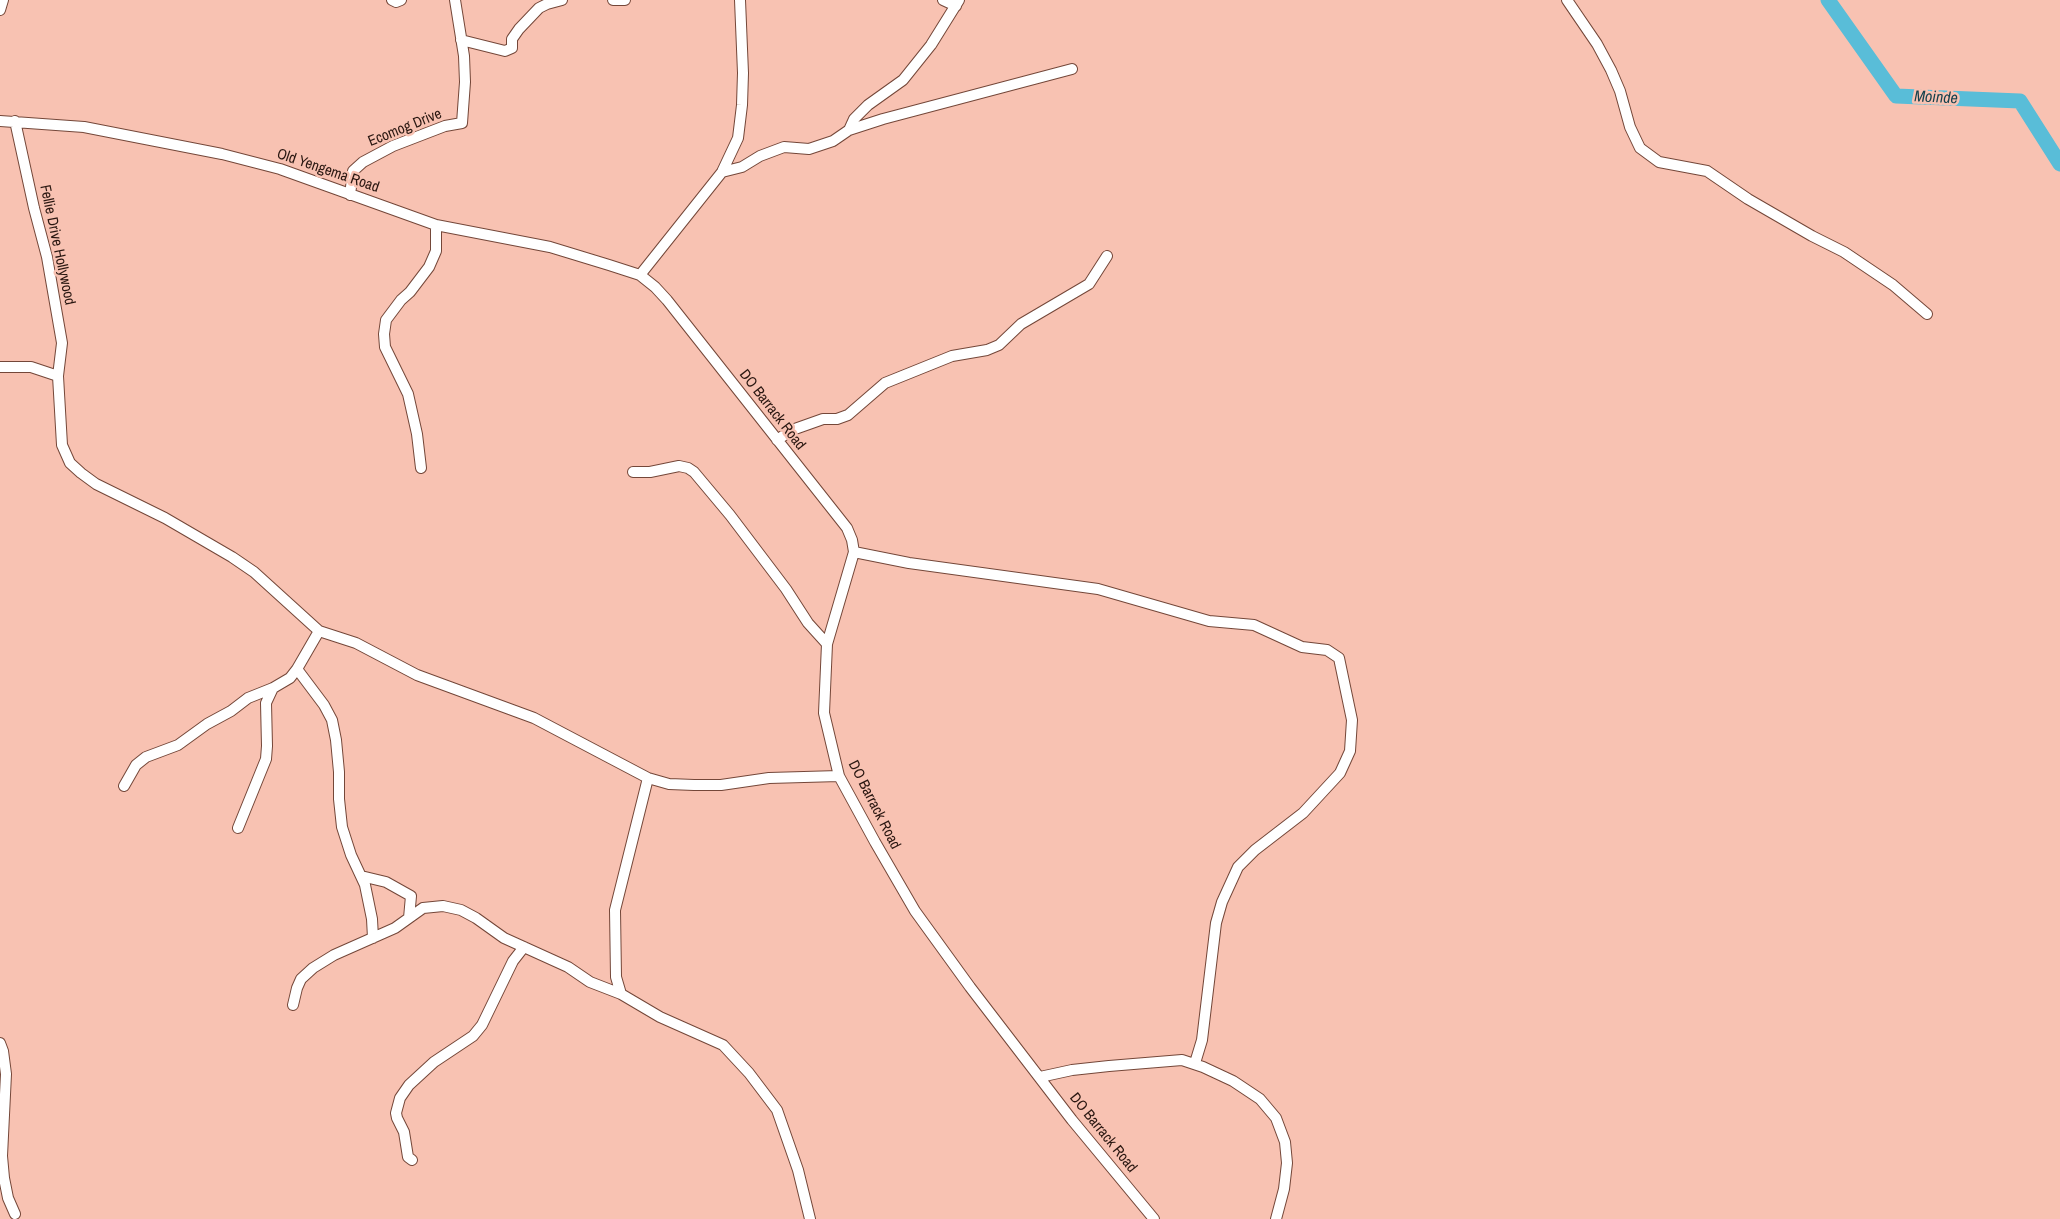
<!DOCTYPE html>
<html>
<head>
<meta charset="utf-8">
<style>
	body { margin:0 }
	canvas { display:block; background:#f8c2b2 }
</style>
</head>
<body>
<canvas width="2060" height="1219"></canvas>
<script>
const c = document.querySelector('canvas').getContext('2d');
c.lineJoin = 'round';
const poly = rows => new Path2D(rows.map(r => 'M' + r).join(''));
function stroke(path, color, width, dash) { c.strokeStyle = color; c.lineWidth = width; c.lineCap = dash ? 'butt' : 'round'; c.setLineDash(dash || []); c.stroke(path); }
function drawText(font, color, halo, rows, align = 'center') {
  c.font = font + ' "Archivo Narrow",sans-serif'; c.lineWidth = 5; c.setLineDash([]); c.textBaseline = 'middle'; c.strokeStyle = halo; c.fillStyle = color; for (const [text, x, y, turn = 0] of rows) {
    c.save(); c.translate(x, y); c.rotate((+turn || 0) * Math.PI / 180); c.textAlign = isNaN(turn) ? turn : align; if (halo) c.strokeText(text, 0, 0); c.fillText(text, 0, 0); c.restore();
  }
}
stroke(poly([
	[1828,0,1896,96,2020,101,2060,164]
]), '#59bdd8', 15);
const minor = poly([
	[392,0,396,2,401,0],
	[613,0,625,0],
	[943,0,956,6],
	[1567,0,1597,44,1611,70,1620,91,1630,127,1640,148,1659,162,1707,171,1748,199,1812,236,1844,252,1893,285,1927,314],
	[0,10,3,0],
	[461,40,505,51,512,48,512,39,519,29,539,8,547,4,562,0],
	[0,121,84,127,222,154,280,169,436,225,550,247,609,265,640,275,655,287,667,300,847,528,852,540,854,552,827,644,824,713,839,776,875,842,915,911,970,987,1072,1120,1154,1219],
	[15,121,34,208,47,257,62,343,58,376,62,445,70,463,81,473,96,484,165,518,232,557,254,572,319,631,356,643,417,675,534,718,648,778,669,784,694,785,721,785,769,778,839,776],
	[849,130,854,119,868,105,903,80,931,45,959,0],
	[722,172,742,167,760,156,784,147,809,149,833,141,849,130,883,119,1072,69],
	[350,195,353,171,363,162,393,146,445,126,462,123,465,82,464,56,455,0],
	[640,275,722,172,738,138,742,105,743,73,740,0],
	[0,367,31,367,58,376],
	[777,440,792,430,823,419,837,419,848,415,885,383,952,356,987,350,999,345,1021,324,1089,284,1107,256],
	[421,468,417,434,408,394,385,347,384,334,386,320,401,300,410,292,429,267,436,251,436,225],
	[633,472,650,472,679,466,688,468,694,472,730,515,786,589,808,623,827,644],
	[854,552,909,563,1098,589,1209,621,1254,625,1302,647,1327,650,1339,658,1352,720,1350,751,1340,773,1303,813,1255,850,1238,867,1222,902,1216,923,1202,1040,1195,1063],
	[297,669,324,705,332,720,336,740,339,772,339,799,342,827,351,855,365,885,372,919,373,938],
	[124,786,136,765,146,757,178,745,207,724,231,711,248,698,273,688],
	[238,828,266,759,267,746,266,703,273,688,290,678,297,669,319,631],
	[361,876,386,882,411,896,409,918],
	[621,994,616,977,615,910,648,778],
	[293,1005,297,988,301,979,313,968,334,955,395,928,423,908,443,906,461,910,476,918,504,938,568,967,590,982,621,994,660,1017,723,1045,749,1073,777,1110,798,1170,810,1219],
	[0,1043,3,1051,6,1074,2,1156,4,1178,8,1198,15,1214],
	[1040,1077,1072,1070,1109,1066,1182,1060,1203,1067,1233,1081,1260,1099,1276,1118,1285,1142,1287,1163,1284,1189,1276,1219],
	[412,1160,408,1157,404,1132,397,1118,396,1113,400,1098,409,1085,434,1062,473,1036,482,1025,513,961,524,947]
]);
stroke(minor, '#744739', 12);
stroke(minor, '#fff', 10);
drawText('15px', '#2a1711', '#f8c2b2', [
	["Ecomog Drive",405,128,-22],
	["Old Yengema Road",328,171,19],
	["Fellie Drive Hollywood",57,245,78],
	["DO Barrack Road",772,410,52],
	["DO Barrack Road",874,805,63],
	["DO Barrack Road",1103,1133,51]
]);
drawText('italic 16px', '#14414d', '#f8c2b2', [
	["Moinde",1936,98,3]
]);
</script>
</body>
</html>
